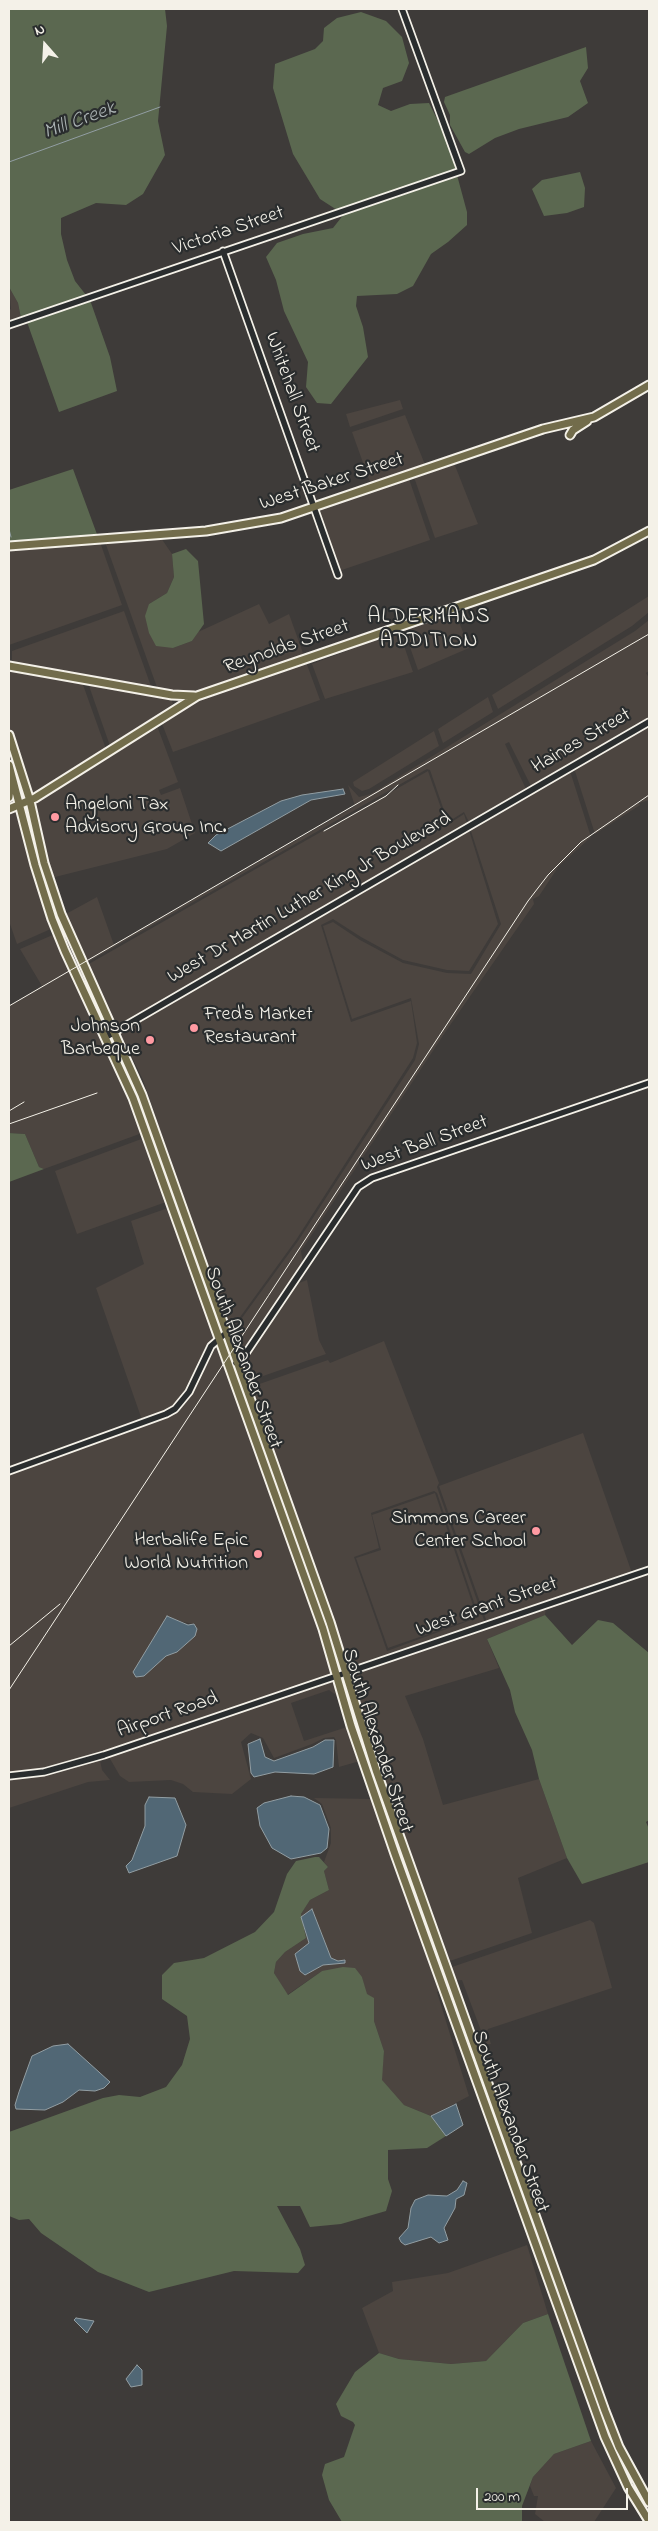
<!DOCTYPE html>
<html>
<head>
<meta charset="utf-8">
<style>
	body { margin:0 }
	#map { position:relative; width:658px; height:2531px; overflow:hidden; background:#3e3b39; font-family:"Indie Flower",sans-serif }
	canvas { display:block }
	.frame { position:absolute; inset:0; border:10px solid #f4f1e8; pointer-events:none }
	.north { position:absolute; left:20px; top:20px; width:50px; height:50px; -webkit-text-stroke:4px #2a2d2e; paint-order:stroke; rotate:341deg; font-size:14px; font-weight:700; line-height:20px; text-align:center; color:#f4f1e8 }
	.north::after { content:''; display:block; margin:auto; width:18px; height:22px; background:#f4f1e8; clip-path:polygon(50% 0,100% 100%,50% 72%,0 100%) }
	.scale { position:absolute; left:476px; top:2488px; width:152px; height:22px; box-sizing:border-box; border:2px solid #f4f1e8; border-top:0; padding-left:6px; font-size:15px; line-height:18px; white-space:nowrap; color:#f4f1e8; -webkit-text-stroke:4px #2a2d2e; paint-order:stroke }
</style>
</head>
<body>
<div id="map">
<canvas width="658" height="2531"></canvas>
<div class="frame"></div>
<div class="north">N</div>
<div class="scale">200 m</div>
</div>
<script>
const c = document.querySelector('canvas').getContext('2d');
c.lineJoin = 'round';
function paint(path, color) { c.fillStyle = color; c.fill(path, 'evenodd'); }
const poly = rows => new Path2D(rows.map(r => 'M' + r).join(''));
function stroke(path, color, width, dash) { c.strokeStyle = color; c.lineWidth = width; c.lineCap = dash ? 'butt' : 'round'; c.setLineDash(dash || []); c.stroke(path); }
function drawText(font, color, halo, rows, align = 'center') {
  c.font = font + ' "Indie Flower",sans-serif'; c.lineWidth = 4.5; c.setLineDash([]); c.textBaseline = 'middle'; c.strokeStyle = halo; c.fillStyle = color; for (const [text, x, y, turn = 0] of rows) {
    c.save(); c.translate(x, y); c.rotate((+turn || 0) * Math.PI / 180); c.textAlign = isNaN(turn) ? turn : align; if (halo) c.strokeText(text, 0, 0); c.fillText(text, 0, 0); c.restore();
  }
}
paint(poly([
	[9,287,18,303,21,318,9,322,9,310,11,309],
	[400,400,403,409,350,427,346,414],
	[405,415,426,467,371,485,352,432],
	[454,463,478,524,435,538,414,477],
	[409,479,430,540,339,571,318,510],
	[161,538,172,554,174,577,167,593,149,604,173,648,192,641,198,632,259,604,269,624,289,614,304,656,196,693,158,690,105,542],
	[100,542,122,605,9,645,9,549],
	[649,596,649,612,632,626,498,709,492,695],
	[124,611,152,689,16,664,12,660,12,651],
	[455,611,469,648,418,670,404,630],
	[649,620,649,671,646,673,649,678,649,719,531,786,509,742,505,744,526,789,469,822,464,812,448,822,430,770,427,769,86,963,64,915,97,897,114,945,355,806,348,785,359,797,371,794,635,631],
	[399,631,413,672,325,699,312,664],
	[306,662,320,700,173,752,161,721,197,699],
	[9,669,82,682,106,749,31,797,9,726],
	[88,683,171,698,173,704,110,746],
	[488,697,493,712,443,743,438,729],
	[156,723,178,782,159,790,161,795,180,788,195,833,167,849,51,878,33,802],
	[649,726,649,800,639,803,640,805,595,834,574,768],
	[434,731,439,746,369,789,362,791,354,786,353,782],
	[9,743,27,799,22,800,9,759],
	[428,771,447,825,464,814,498,924,469,971,447,970,403,960,361,937,333,919,321,925,351,1022,411,1001,417,1043,413,1058,296,1240,230,1331,143,1080,87,965],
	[570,771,591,837,559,866,539,896,533,899,534,904,446,1031,301,1251,303,1263,237,1358,118,1033,141,1081,228,1332,231,1333,298,1241,415,1060,419,1044,411,998,352,1019,323,926,333,922,360,940,403,963,447,973,471,974,501,924,470,828],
	[28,805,57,912,54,914,38,865,23,806],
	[18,808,53,928,17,944,9,921,9,812],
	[55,934,130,1099,142,1133,44,1169,39,1167,25,1134,9,1133,9,1006,42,986,20,949],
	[113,1036,140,1096,151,1129,147,1131,135,1097,109,1038],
	[144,1138,166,1202,77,1234,55,1171],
	[168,1208,215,1338,204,1354,181,1400,165,1411,142,1420,96,1288,144,1264,131,1221],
	[307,1280,319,1340,326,1354,246,1382,239,1364,246,1358,296,1284],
	[384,1341,439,1483,437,1487,485,1623,346,1670,248,1388,328,1360,330,1363],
	[434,1491,437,1493,479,1617,387,1651,354,1557,379,1548,371,1513],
	[217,1345,321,1630,333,1674,103,1753,44,1769,9,1773,9,1475,144,1425,177,1411,191,1394],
	[178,1621,194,1624,195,1636,177,1652,166,1656],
	[583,1433,633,1576,488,1625,439,1486],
	[435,1493,477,1617,388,1648,356,1558,381,1550,372,1515],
	[546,1608,545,1615,487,1639,499,1668,405,1696,423,1739,443,1805,539,1779,567,1858,518,1878,532,1933,447,1962,378,1769,348,1675],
	[334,1680,360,1761,339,1767,336,1740,334,1737,324,1738,312,1744,274,1758,263,1738,251,1733,241,1742,251,1779,232,1794,193,1792,183,1784,171,1780,129,1782,120,1776,109,1757],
	[329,1690,336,1695,347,1727,304,1741,291,1703],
	[100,1760,102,1770,110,1780,88,1782,9,1808,9,1779,45,1775],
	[314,1798,373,1799,441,1989,437,1992,469,2096,431,2116,404,2105,381,2080,384,2051,374,2021,374,1999,366,1994,362,1977,322,1971,287,1995,274,1973,276,1962,285,1952,306,1938,304,1931,309,1943,295,1954,300,1971,305,1975,323,1965,338,1961,331,1958,312,1909,301,1917,301,1914,310,1900,329,1890,324,1871,328,1867,324,1862,331,1843,331,1828,322,1804],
	[403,1854,442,1963,437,1963,399,1856],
	[590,1920,594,1923,612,1988,488,2029,487,2031,491,2044,486,2044,462,1980,454,1981,449,1968],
	[527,2245,548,2314,523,2323,486,2361,451,2364,399,2359,379,2353,362,2308,393,2291,392,2282,448,2273],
	[591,2441,616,2488,594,2522,545,2522,535,2514,538,2496,534,2496,530,2486,533,2477,554,2454]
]), '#4c4540');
paint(poly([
	[9,9,165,9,167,26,158,121,165,155,143,194,126,205,96,203,61,218,61,234,67,260,75,281,86,295,21,318,18,303,9,287],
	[361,12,386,21,402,37,409,63,402,81,383,88,378,105,391,111,410,104,429,103,447,139,456,170,337,210,320,199,293,154,273,88,275,64,315,49,323,41,324,28,337,18],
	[586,47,588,68,580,81,588,103,568,117,519,129,495,138,469,154,465,152,450,125,450,115,444,102,445,97],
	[580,172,585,188,584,207,567,213,544,216,532,189,542,180],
	[457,175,467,212,467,225,448,242,431,254,413,286,397,294,357,296,356,306,363,327,368,357,331,404,317,403,306,387,308,362,284,311,276,280,266,257,277,243,303,234,333,228,344,214],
	[90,300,110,357,117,391,59,412,27,322],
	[73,469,98,537,9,543,9,490],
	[186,549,198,561,204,624,192,641,173,648,156,646,149,633,145,616,149,604,167,593,174,577,172,554],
	[9,1133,25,1134,39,1167,44,1169,9,1182],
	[545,1615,572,1645,598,1620,613,1623,649,1653,649,1820,646,1822,649,1829,649,1862,582,1884,567,1858,539,1779,532,1750,515,1712,510,1690,487,1639],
	[315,1857,319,1857,328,1867,324,1871,329,1890,310,1900,301,1914,306,1938,285,1952,276,1962,274,1973,288,1995,322,1971,343,1967,355,1968,362,1977,367,1994,374,1998,374,2021,384,2051,382,2080,404,2105,431,2116,446,2136,427,2148,388,2150,388,2179,392,2191,386,2211,341,2224,310,2227,300,2206,277,2206,300,2249,305,2265,298,2273,234,2271,149,2292,98,2272,41,2233,29,2219,19,2220,9,2216,9,2132,103,2098,119,2095,140,2097,166,2087,182,2065,190,2039,187,2016,162,1999,162,1975,174,1963,204,1958,255,1932,274,1912,287,1874,296,1861],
	[548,2314,591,2441,554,2454,533,2477,522,2506,522,2522,342,2522,329,2500,322,2475,325,2464,344,2457,355,2425,353,2422,341,2416,336,2404,355,2372,379,2353,399,2359,451,2364,486,2361,523,2323]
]), '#5b6850');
const water = poly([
	[343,789,345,794,311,800,221,851,208,843,216,835,281,801,302,795,343,789],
	[167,1616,188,1625,194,1624,197,1629,195,1636,177,1652,166,1656,144,1676,136,1677,133,1672,167,1616],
	[260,1739,265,1757,274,1761,313,1747,325,1740,334,1740,333,1767,314,1774,275,1772,254,1777,251,1773,248,1744,260,1739],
	[291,1796,304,1797,320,1805,329,1829,327,1848,321,1853,291,1859,272,1848,260,1826,257,1808,264,1803,291,1796],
	[149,1797,175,1798,186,1825,177,1856,129,1873,126,1866,132,1860,145,1826,145,1805,149,1797],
	[312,1909,331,1958,338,1961,345,1960,345,1963,323,1965,305,1975,300,1971,295,1954,309,1943,301,1917,312,1909],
	[68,2044,110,2082,104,2088,95,2091,79,2090,63,2102,45,2110,16,2109,15,2105,19,2092,32,2056,53,2046,68,2044],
	[456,2104,463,2125,446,2136,431,2116,456,2104],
	[463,2181,467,2183,464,2195,456,2199,455,2208,444,2228,448,2240,439,2243,431,2237,405,2245,401,2242,399,2238,408,2228,411,2208,415,2200,428,2195,447,2196,457,2190,463,2181],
	[76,2318,94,2321,87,2333,74,2320,76,2318],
	[137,2365,142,2370,142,2385,131,2387,126,2379,137,2365]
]);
paint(water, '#516775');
stroke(water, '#929ea3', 1);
stroke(poly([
	[9,162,160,107],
	[9,529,11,537]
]), '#929ea3', 1);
const minor = poly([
	[223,251,338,575],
	[9,325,461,171,402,9],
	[106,1037,649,722],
	[236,1363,244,1356,358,1187,372,1178,649,1083],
	[9,1471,166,1414,175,1409,189,1392,211,1346,226,1333],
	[9,1776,44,1772,104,1755,649,1570]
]);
const major = poly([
	[570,435,573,430,587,421],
	[9,546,206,531,281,518,543,429,594,417,649,385],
	[9,666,172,695,194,696],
	[9,735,30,801,44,863,61,914,142,1095,330,1622,376,1770,605,2411,619,2447,649,2502],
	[9,765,35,865,52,919,65,951,133,1098,323,1629,351,1726,395,1854,605,2437,628,2487,649,2521],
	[9,797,11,780],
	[9,809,35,798,197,696,594,560,649,531]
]);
stroke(minor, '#f4f1e8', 9);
stroke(major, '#f4f1e8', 11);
stroke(minor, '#2a2d2e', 5.5);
stroke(major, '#726c4b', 7);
stroke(poly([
	[324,831,386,796,398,785],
	[9,1006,649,634],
	[9,1111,24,1102],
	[9,1124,97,1093],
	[9,1646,60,1604],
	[9,1690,528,901,548,875,581,842,649,795]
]), '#f4f1e8', 1);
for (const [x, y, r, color] of [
	[55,817,5,"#ff9aa2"],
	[194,1028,5,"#ff9aa2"],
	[150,1040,5,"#ff9aa2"],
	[536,1531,5,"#ff9aa2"],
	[258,1554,5,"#ff9aa2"]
]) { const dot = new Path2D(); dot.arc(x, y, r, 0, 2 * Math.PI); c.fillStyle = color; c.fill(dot); stroke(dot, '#2a2d2e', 2); }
drawText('20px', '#f4f1e8', '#2a2d2e', [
	["Victoria Street",229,232,-19],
	["Whitehall Street",291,393,70],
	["West Baker Street",332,483,-18],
	["Reynolds Street",287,648,-19],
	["Haines Street",582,742,-30],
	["West Dr Martin Luther King Jr Boulevard",310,899,-30],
	["West Ball Street",425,1145,-20],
	["South Alexander Street",242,1358,70],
	["West Grant Street",487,1608,-19],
	["Airport Road",168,1716,-19],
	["South Alexander Street",376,1741,72],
	["South Alexander Street",509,2122,70]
]);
drawText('20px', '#f4f1e8', '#2a2d2e', [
	["Angeloni Tax",65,806,"left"],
	["Advisory Group Inc.",65,829,"left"],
	["Fred's Market",204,1016,"left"],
	["Restaurant",204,1039,"left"],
	["Johnson",140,1028],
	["Barbeque",140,1051],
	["Simmons Career",526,1520],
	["Center School",526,1543],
	["Herbalife Epic",248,1542],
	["World Nutrition",248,1565]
], 'right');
drawText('italic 21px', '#abb3b4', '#2a2d2e', [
	["Mill Creek",80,122,-20]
]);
c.letterSpacing = '1px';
drawText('21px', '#f4f1e8', '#2a2d2e', [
	["ALDERMANS",429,619],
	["ADDITION",429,643]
]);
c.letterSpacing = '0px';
</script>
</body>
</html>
